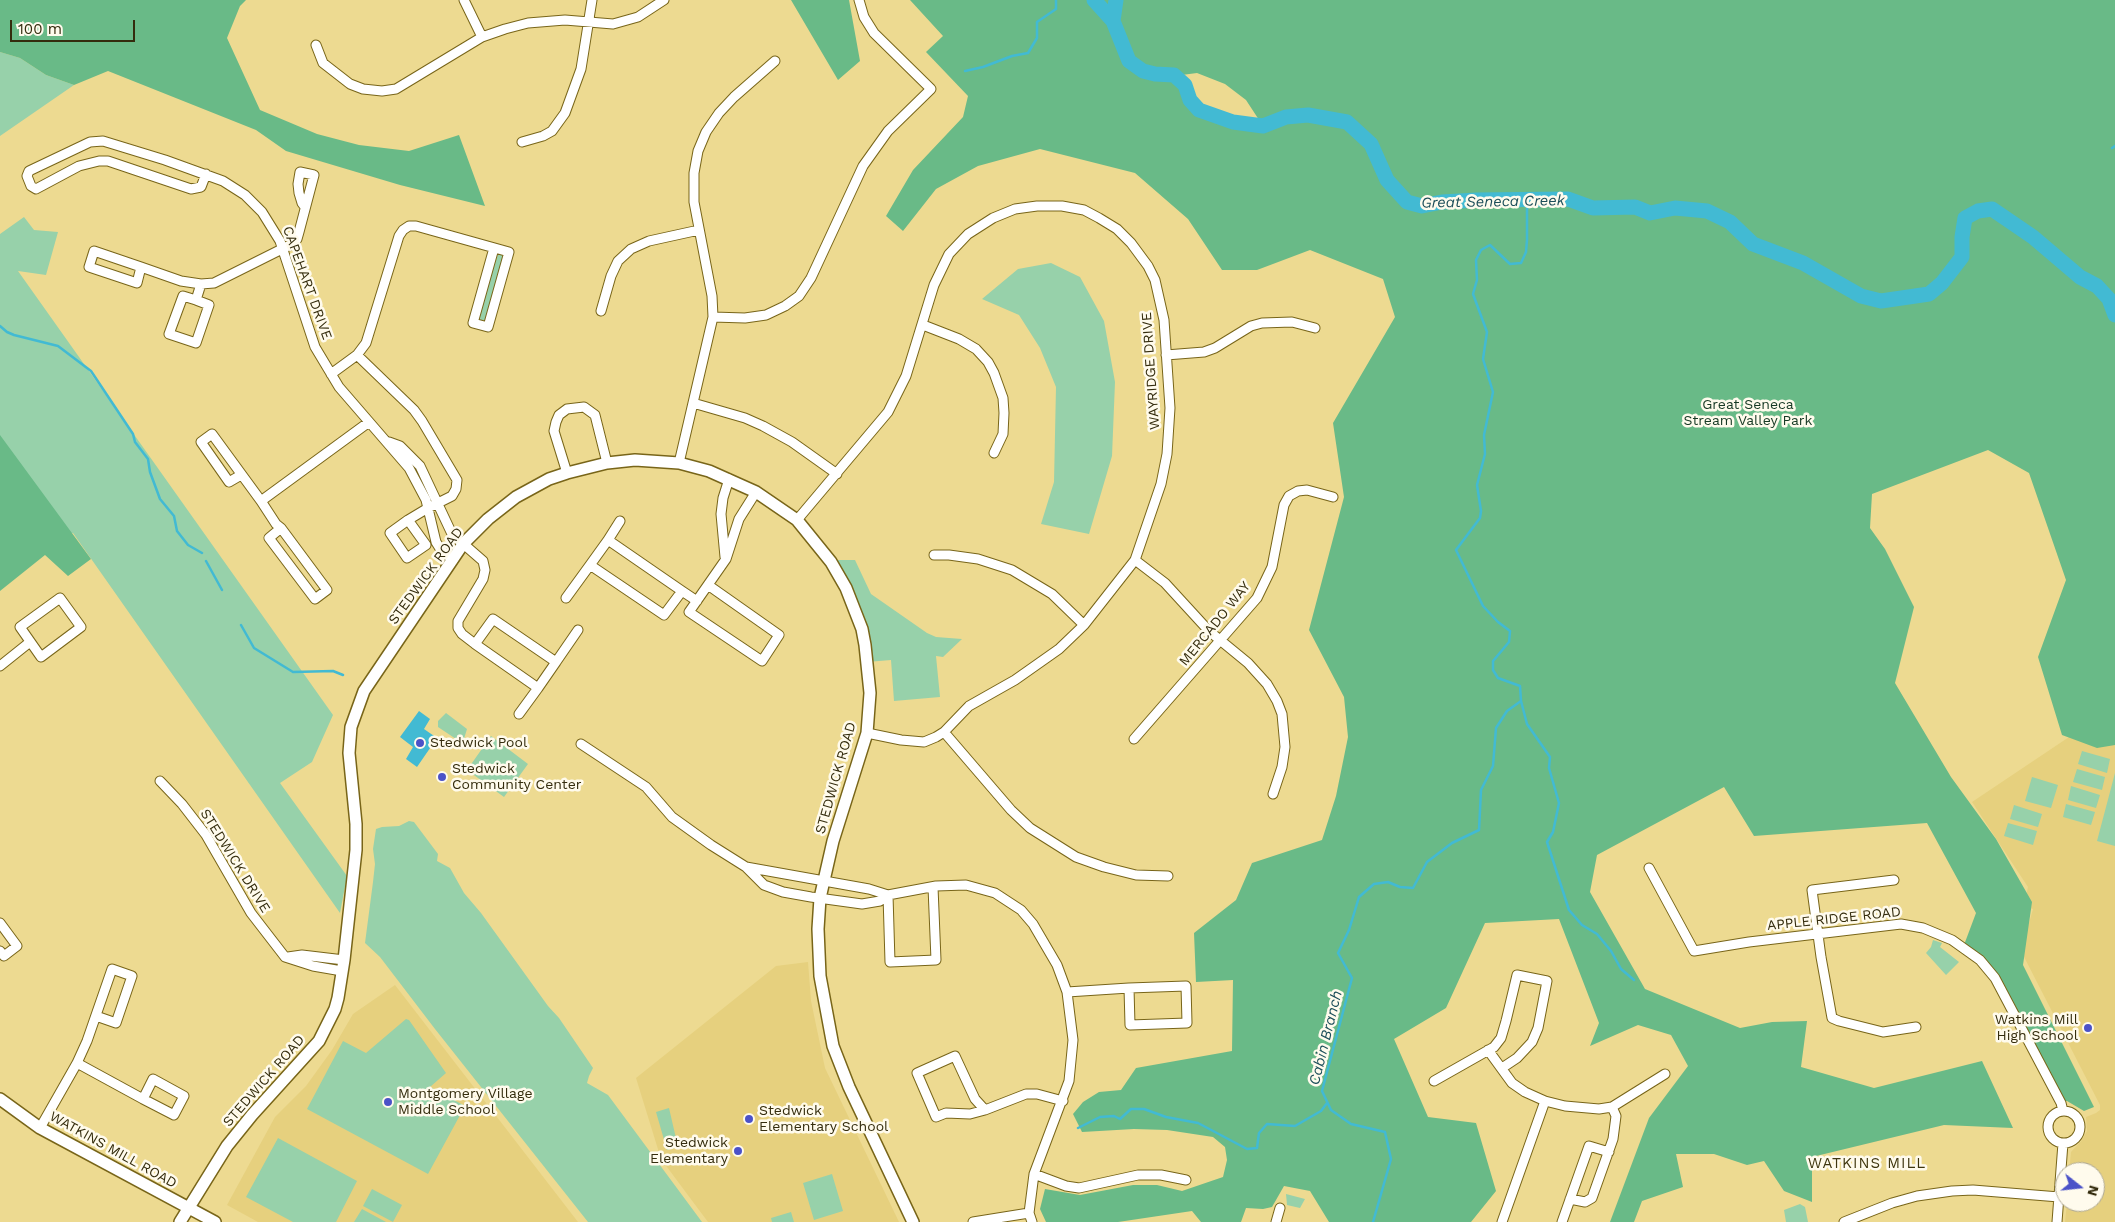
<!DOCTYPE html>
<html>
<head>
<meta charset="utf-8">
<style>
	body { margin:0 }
	#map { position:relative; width:2115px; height:1222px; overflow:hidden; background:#edda91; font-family:"Work Sans",sans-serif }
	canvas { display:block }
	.north { position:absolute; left:2055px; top:1162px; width:50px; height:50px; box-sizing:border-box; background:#fffbed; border:1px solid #aea893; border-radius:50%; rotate:106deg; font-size:14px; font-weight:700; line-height:20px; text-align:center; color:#342c0d }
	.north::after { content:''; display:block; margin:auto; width:18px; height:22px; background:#4b52c8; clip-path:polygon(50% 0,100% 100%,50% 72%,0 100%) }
	.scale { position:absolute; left:10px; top:20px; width:125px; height:22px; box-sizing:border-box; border:2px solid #342c0d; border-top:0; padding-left:6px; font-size:15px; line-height:18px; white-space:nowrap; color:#342c0d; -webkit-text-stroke:4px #fffbed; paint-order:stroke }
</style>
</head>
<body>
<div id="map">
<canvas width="2115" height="1222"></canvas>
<div class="north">N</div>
<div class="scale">100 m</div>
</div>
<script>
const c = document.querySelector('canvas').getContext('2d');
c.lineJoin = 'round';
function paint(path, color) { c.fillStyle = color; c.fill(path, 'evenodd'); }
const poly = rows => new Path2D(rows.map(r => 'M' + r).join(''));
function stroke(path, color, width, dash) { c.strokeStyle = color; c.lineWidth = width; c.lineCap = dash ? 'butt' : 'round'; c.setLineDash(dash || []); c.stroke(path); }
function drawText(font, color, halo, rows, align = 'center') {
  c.font = font + ' "Work Sans",sans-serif'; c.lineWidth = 5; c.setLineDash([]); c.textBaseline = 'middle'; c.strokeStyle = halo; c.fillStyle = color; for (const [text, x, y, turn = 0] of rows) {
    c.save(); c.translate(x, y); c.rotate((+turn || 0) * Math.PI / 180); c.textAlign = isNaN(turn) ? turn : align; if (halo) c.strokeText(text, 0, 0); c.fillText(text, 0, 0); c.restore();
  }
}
paint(poly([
	[2115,721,2115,1222,2065,1222,2067,1202,2095,1202,2095,1172,2069,1172,2071,1152,2082,1140,2087,1131,2086,1117,2096,1113,2100,1110,2100,1105,2021,951,2033,909,2024,906,2028,887,1972,802,2078,731],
	[808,962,811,1001,825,1068,899,1222,708,1222,661,1159,636,1078,776,966],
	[395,985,578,1222,258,1222,227,1205,275,1117,306,1086,332,1050,353,1014]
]), '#e6d07e');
paint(poly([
	[0,52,20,58,46,75,74,85,0,136],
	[24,217,34,230,58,232,46,275,18,271,333,715,312,762,280,783,347,876,340,913,73,533,0,562,0,234],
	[498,254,502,255,503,259,486,319,482,321,479,318,481,309],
	[1051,263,1080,277,1104,321,1115,382,1112,456,1089,534,1041,524,1054,482,1056,387,1040,348,1019,315,982,299,1018,269],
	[831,560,855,560,871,594,927,633,936,637,962,639,943,657,936,656,940,697,894,701,891,660,867,662,863,637],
	[446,713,467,729,463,742,462,743,438,727,438,721],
	[491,736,528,764,504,797,467,770],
	[2082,751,2110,759,2107,773,2078,764],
	[2077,769,2105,777,2102,790,2073,782],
	[2115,773,2115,846,2097,841],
	[2032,777,2058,785,2051,808,2025,801],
	[2071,786,2100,795,2096,808,2068,800],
	[2066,804,2095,812,2091,825,2063,817],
	[2014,805,2042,814,2038,827,2010,819],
	[409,821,414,822,438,854,437,861,450,868,464,893,481,913,548,1006,559,1018,593,1068,589,1076,587,1083,608,1095,702,1222,588,1222,435,1029,380,957,365,943,373,882,375,864,373,849,376,829,382,827,399,826],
	[2008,823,2037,831,2033,845,2004,836],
	[1933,940,1942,943,1940,947,1959,962,1946,975,1926,953,1931,947],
	[406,1019,409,1020,446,1073,430,1087,465,1106,428,1174,307,1109,343,1041,366,1053],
	[669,1108,678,1147,667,1150,656,1112],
	[278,1138,357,1181,336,1222,293,1222,246,1197],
	[832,1174,843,1211,814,1220,803,1183],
	[372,1189,402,1205,393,1222,363,1206],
	[1286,1194,1305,1199,1300,1208,1287,1205],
	[1800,1204,1805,1207,1808,1222,1786,1222,1784,1210],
	[362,1209,386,1222,354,1222],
	[791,1212,794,1222,772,1222,771,1218]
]), '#97d1aa');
paint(poly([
	[0,0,246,0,240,6,227,38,260,110,317,134,359,145,409,151,459,135,485,206,400,185,286,151,256,130,108,71,74,85,46,75,20,58,0,52],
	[791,0,849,0,860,61,838,80],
	[910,0,2115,0,2115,745,2097,748,2062,735,2038,657,2066,580,2029,473,1988,450,1872,494,1870,528,1885,549,1914,607,1895,683,1951,777,1996,839,2032,902,2023,965,2094,1107,2084,1111,2067,1101,2063,1101,1998,976,1964,945,1976,913,1927,823,1754,836,1724,787,1597,855,1590,892,1645,989,1740,1028,1772,1022,1807,1021,1801,1067,1874,1088,1982,1061,2013,1128,1944,1125,1812,1157,1812,1202,1784,1191,1764,1161,1747,1165,1714,1154,1676,1154,1683,1187,1642,1201,1634,1222,1610,1222,1649,1118,1688,1066,1671,1035,1638,1025,1590,1046,1599,1023,1559,919,1485,923,1446,1008,1394,1039,1428,1117,1476,1123,1496,1191,1471,1222,1329,1222,1310,1191,1284,1186,1272,1207,1263,1209,1246,1208,1241,1222,1201,1222,1192,1211,1118,1222,1046,1222,1040,1209,1045,1189,1080,1195,1133,1185,1157,1185,1182,1191,1223,1177,1227,1160,1225,1147,1213,1137,1167,1130,1134,1129,1082,1132,1073,1114,1083,1102,1099,1092,1121,1090,1136,1068,1232,1051,1233,980,1196,982,1194,933,1236,900,1252,863,1322,840,1336,796,1348,737,1344,697,1309,630,1344,497,1333,423,1395,317,1383,279,1310,250,1257,270,1222,270,1188,219,1135,173,1040,149,978,166,936,189,903,231,886,216,913,170,963,117,968,96,926,52,943,36],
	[1197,73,1225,84,1246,100,1263,126,1233,122,1199,110,1190,100,1185,85,1174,76],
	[0,435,91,559,68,576,45,555,0,591]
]), '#69ba87');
paint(poly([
	[419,711,430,719,424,729,437,738,417,767,406,759,413,747,400,737]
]), '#42bad3');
stroke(poly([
	[965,71,983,67,1012,56,1028,53,1037,38,1037,22,1056,9,1056,0],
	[2112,148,2115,146],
	[0,326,7,332,14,335,58,346,91,371,133,434,135,442,148,459,150,472,160,499,174,516,177,531,188,545,202,553],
	[206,561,222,590],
	[241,625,254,648,293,672,333,671,343,675],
	[1521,701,1527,724,1550,757,1549,768,1559,803,1553,832,1547,842,1569,910,1582,925,1597,934,1611,951,1621,969,1634,980],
	[1078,1128,1100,1117,1114,1116,1120,1119,1131,1109,1144,1109,1166,1117,1198,1123,1247,1149,1257,1148,1259,1133,1267,1124,1295,1126,1321,1111,1327,1103],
	[1373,1222,1391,1159,1385,1132,1351,1124,1331,1110,1322,1091,1352,978,1338,953,1349,930,1359,897,1374,884,1388,882,1400,887,1413,888,1427,862,1452,843,1479,830,1481,790,1493,766,1496,728,1507,711,1521,701,1520,686,1498,678,1493,670,1493,661,1509,642,1510,631,1498,622,1483,606,1456,550,1480,518,1481,511,1477,485,1485,454,1484,435,1493,392,1483,359,1487,332,1473,294,1477,280,1476,260,1481,250,1490,245,1510,264,1521,263,1526,252,1527,240,1527,201]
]), '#42bad3', 2.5);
stroke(poly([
	[1094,0,1113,21,1129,61,1143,71,1155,74,1174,75,1185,85,1190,100,1199,110,1233,122,1263,126,1286,117,1308,115,1347,122,1371,144,1387,180,1407,202,1422,206,1442,202,1477,200,1568,199,1593,208,1635,207,1650,213,1675,208,1707,211,1730,222,1753,244,1803,263,1861,296,1881,301,1929,294,1942,283,1962,257,1962,237,1965,218,1978,211,1992,209,2033,237,2080,277,2097,286,2109,299,2115,315],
	[1113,21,1116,0]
]), '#42bad3', 15);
const street = poly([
	[464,0,482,37],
	[316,45,323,63,350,84,363,89,382,91,396,89,482,37,505,29,528,23,565,20,613,24,638,17,664,0],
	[522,142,543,136,552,131,565,113,581,69,592,0],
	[206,174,201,187,191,189,108,161,99,161,79,166,36,189,31,186,27,176,29,171,90,142,103,141,165,160,223,181,245,195,262,212,280,241,315,347,339,387,409,468,426,500,436,542,441,550,453,560],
	[141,267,137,283,89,267,94,251,141,267,181,281,201,284,214,283,294,243,297,239,299,232,314,175,300,172,298,184,299,193,302,203,305,207],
	[196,300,183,296,169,334,196,343,209,305,196,300,201,284],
	[601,311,611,276,618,261,631,249,649,241,699,230],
	[713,317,745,318,766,315,785,306,799,296,811,278,863,166,888,131,931,89,874,33,864,17,859,0],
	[923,325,959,339,976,349,988,362,994,373,1003,398,1004,413,1003,434,994,453],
	[357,355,414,410,422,421,457,480,456,489,452,496,428,508,408,520,426,545,407,558,390,533,408,520],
	[1166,355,1204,352,1215,348,1251,326,1262,323,1292,322,1315,328],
	[331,374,357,355,366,343,399,236,403,230,409,226,416,226,509,252,488,327,473,323,494,248],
	[693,403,745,418,763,426,792,442,837,474],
	[389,442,400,446,420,466,452,534,483,561,485,570,483,579,458,621,458,628,462,634,475,644,538,688,556,662,493,619,475,644],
	[679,463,713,317,712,296,694,202,694,173,698,151,706,132,719,113,734,97,775,61],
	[567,473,554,431,556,422,559,415,567,409,584,407,595,415,607,463],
	[241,475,229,482,201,442,212,434,261,501,276,524,281,528,327,590,315,599,269,538,281,528],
	[261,501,369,422],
	[797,520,888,412,906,376,934,285,949,254,968,234,993,218,1015,209,1037,206,1062,206,1084,210,1099,218,1117,229,1131,243,1148,266,1155,280,1164,320,1170,408,1167,454,1161,484,1135,560,1084,625,1059,649,1015,680,969,706,944,732,936,737,924,742,901,740,867,733],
	[608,540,620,521],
	[934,555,949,555,978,559,1012,570,1052,594,1084,625],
	[725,557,721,514,723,498,729,479],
	[1135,560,1165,583,1209,631,1248,663,1267,684,1277,701,1282,714,1285,747,1282,767,1273,794],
	[708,585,779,635,762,661,689,612,726,559,739,519,756,492],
	[682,591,664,615,590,565,608,540,682,591,697,601],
	[60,598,81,627,41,657,20,627,60,598],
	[566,598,590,565],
	[556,662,578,630],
	[0,666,30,642],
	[519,714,538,688],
	[944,732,1011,810,1030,828,1076,857,1104,867,1136,875,1168,876],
	[1134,739,1257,598,1272,567,1284,505,1289,496,1298,491,1307,490,1333,497],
	[581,744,646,787,672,817,711,845,746,867,764,885,783,892,811,897,862,904,880,901,888,895,936,886,966,885,995,893,1021,910,1033,924,1057,965,1067,992,1073,1040,1069,1081,1034,1174,1029,1213,1032,1222],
	[160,781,182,804,206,835,251,913,285,957,313,966,342,971],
	[746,867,869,889,888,895],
	[1649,868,1694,951,1749,942,1901,924,1923,928,1952,940,1980,960,1995,978,2061,1103,2063,1111],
	[1894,880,1812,890,1821,957,1832,1018,1839,1021,1883,1032,1916,1027],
	[888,895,890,962,936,960,933,887],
	[0,923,17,946,4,956,0,951],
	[288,957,302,955,344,960],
	[1067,992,1129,988,1186,986,1187,1023,1130,1025,1129,988],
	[1488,1050,1512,1083,1525,1092,1545,1101,1565,1106,1599,1109,1612,1107,1665,1074],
	[77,1063,143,1099,174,1115,184,1096,153,1079,143,1099],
	[1434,1081,1494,1047,1501,1038,1506,1021,1517,975,1547,981,1538,1028,1532,1042,1517,1058,1502,1068],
	[985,1110,975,1099,955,1056,917,1073,936,1117,946,1113,970,1114,985,1110,1026,1094,1037,1094,1063,1101],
	'2048 1127a16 16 0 1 1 32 0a16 16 0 1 1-32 0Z',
	[40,1128,77,1063,87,1041,112,969,132,976,116,1023,96,1016],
	[1034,1174,1066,1186,1079,1188,1138,1175,1161,1175,1186,1180],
	[1570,1199,1585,1202,1592,1198,1613,1139,1616,1116,1612,1107],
	[973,1222,1029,1213],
	[1276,1222,1280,1208],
	[1502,1222,1545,1101],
	[1562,1222,1589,1146,1609,1152],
	[1844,1222,1892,1203,1917,1196,1952,1191,1973,1190,2059,1197],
	[2057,1222,2063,1143]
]);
const secondary = poly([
	[0,1099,40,1128,215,1222],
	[180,1222,227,1146,252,1115,319,1041,335,1009,338,998,344,960,356,850,356,824,349,753,351,727,364,691,463,544,488,519,516,497,549,479,567,473,607,463,635,460,679,463,709,471,756,492,797,520,831,562,846,588,862,629,865,645,870,693,867,733,833,841,820,898,818,929,820,976,833,1046,849,1087,913,1222]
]);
stroke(street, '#786519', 11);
stroke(secondary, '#786519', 14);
stroke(street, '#fff', 9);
stroke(secondary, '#fff', 11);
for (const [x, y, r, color] of [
	[420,743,5,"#4b52c8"],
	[442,777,5,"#4b52c8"],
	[2088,1028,5,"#4b52c8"],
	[388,1102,5,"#4b52c8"],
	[749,1119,5,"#4b52c8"],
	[738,1151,5,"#4b52c8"]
]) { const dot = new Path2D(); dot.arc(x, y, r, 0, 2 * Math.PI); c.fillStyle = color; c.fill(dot); stroke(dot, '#fffbed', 2); }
drawText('14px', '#342c0d', '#fffbed', [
	["CAPEHART DRIVE",307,283,70],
	["WAYRIDGE DRIVE",1151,371,-94],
	["STEDWICK ROAD",426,576,-54],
	["MERCADO WAY",1215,624,-51],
	["STEDWICK ROAD",836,778,-74],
	["STEDWICK DRIVE",235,861,58],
	["APPLE RIDGE ROAD",1834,919,-6],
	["STEDWICK ROAD",264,1081,-49],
	["WATKINS MILL ROAD",113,1150,29]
]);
drawText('14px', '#163924', '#fffbed', [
	["Great Seneca",1748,405],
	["Stream Valley Park",1748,421]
]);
drawText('14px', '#342c0d', '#fffbed', [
	["Stedwick Pool",430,743],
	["Stedwick",452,769],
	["Community Center",452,785],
	["Watkins Mill",2078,1020,"right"],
	["High School",2078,1036,"right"],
	["Montgomery Village",398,1094],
	["Middle School",398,1110],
	["Stedwick",759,1111],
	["Elementary School",759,1127],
	["Stedwick",728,1143,"right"],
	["Elementary",728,1159,"right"]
], 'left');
drawText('italic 15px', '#1c4e5a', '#fffbed', [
	["Great Seneca Creek",1493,202,-1],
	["Cabin Branch",1326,1038,-76]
]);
c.letterSpacing = '1px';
drawText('15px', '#3f360f', '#fffbed', [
	["WATKINS MILL",1867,1164]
]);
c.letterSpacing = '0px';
</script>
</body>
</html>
